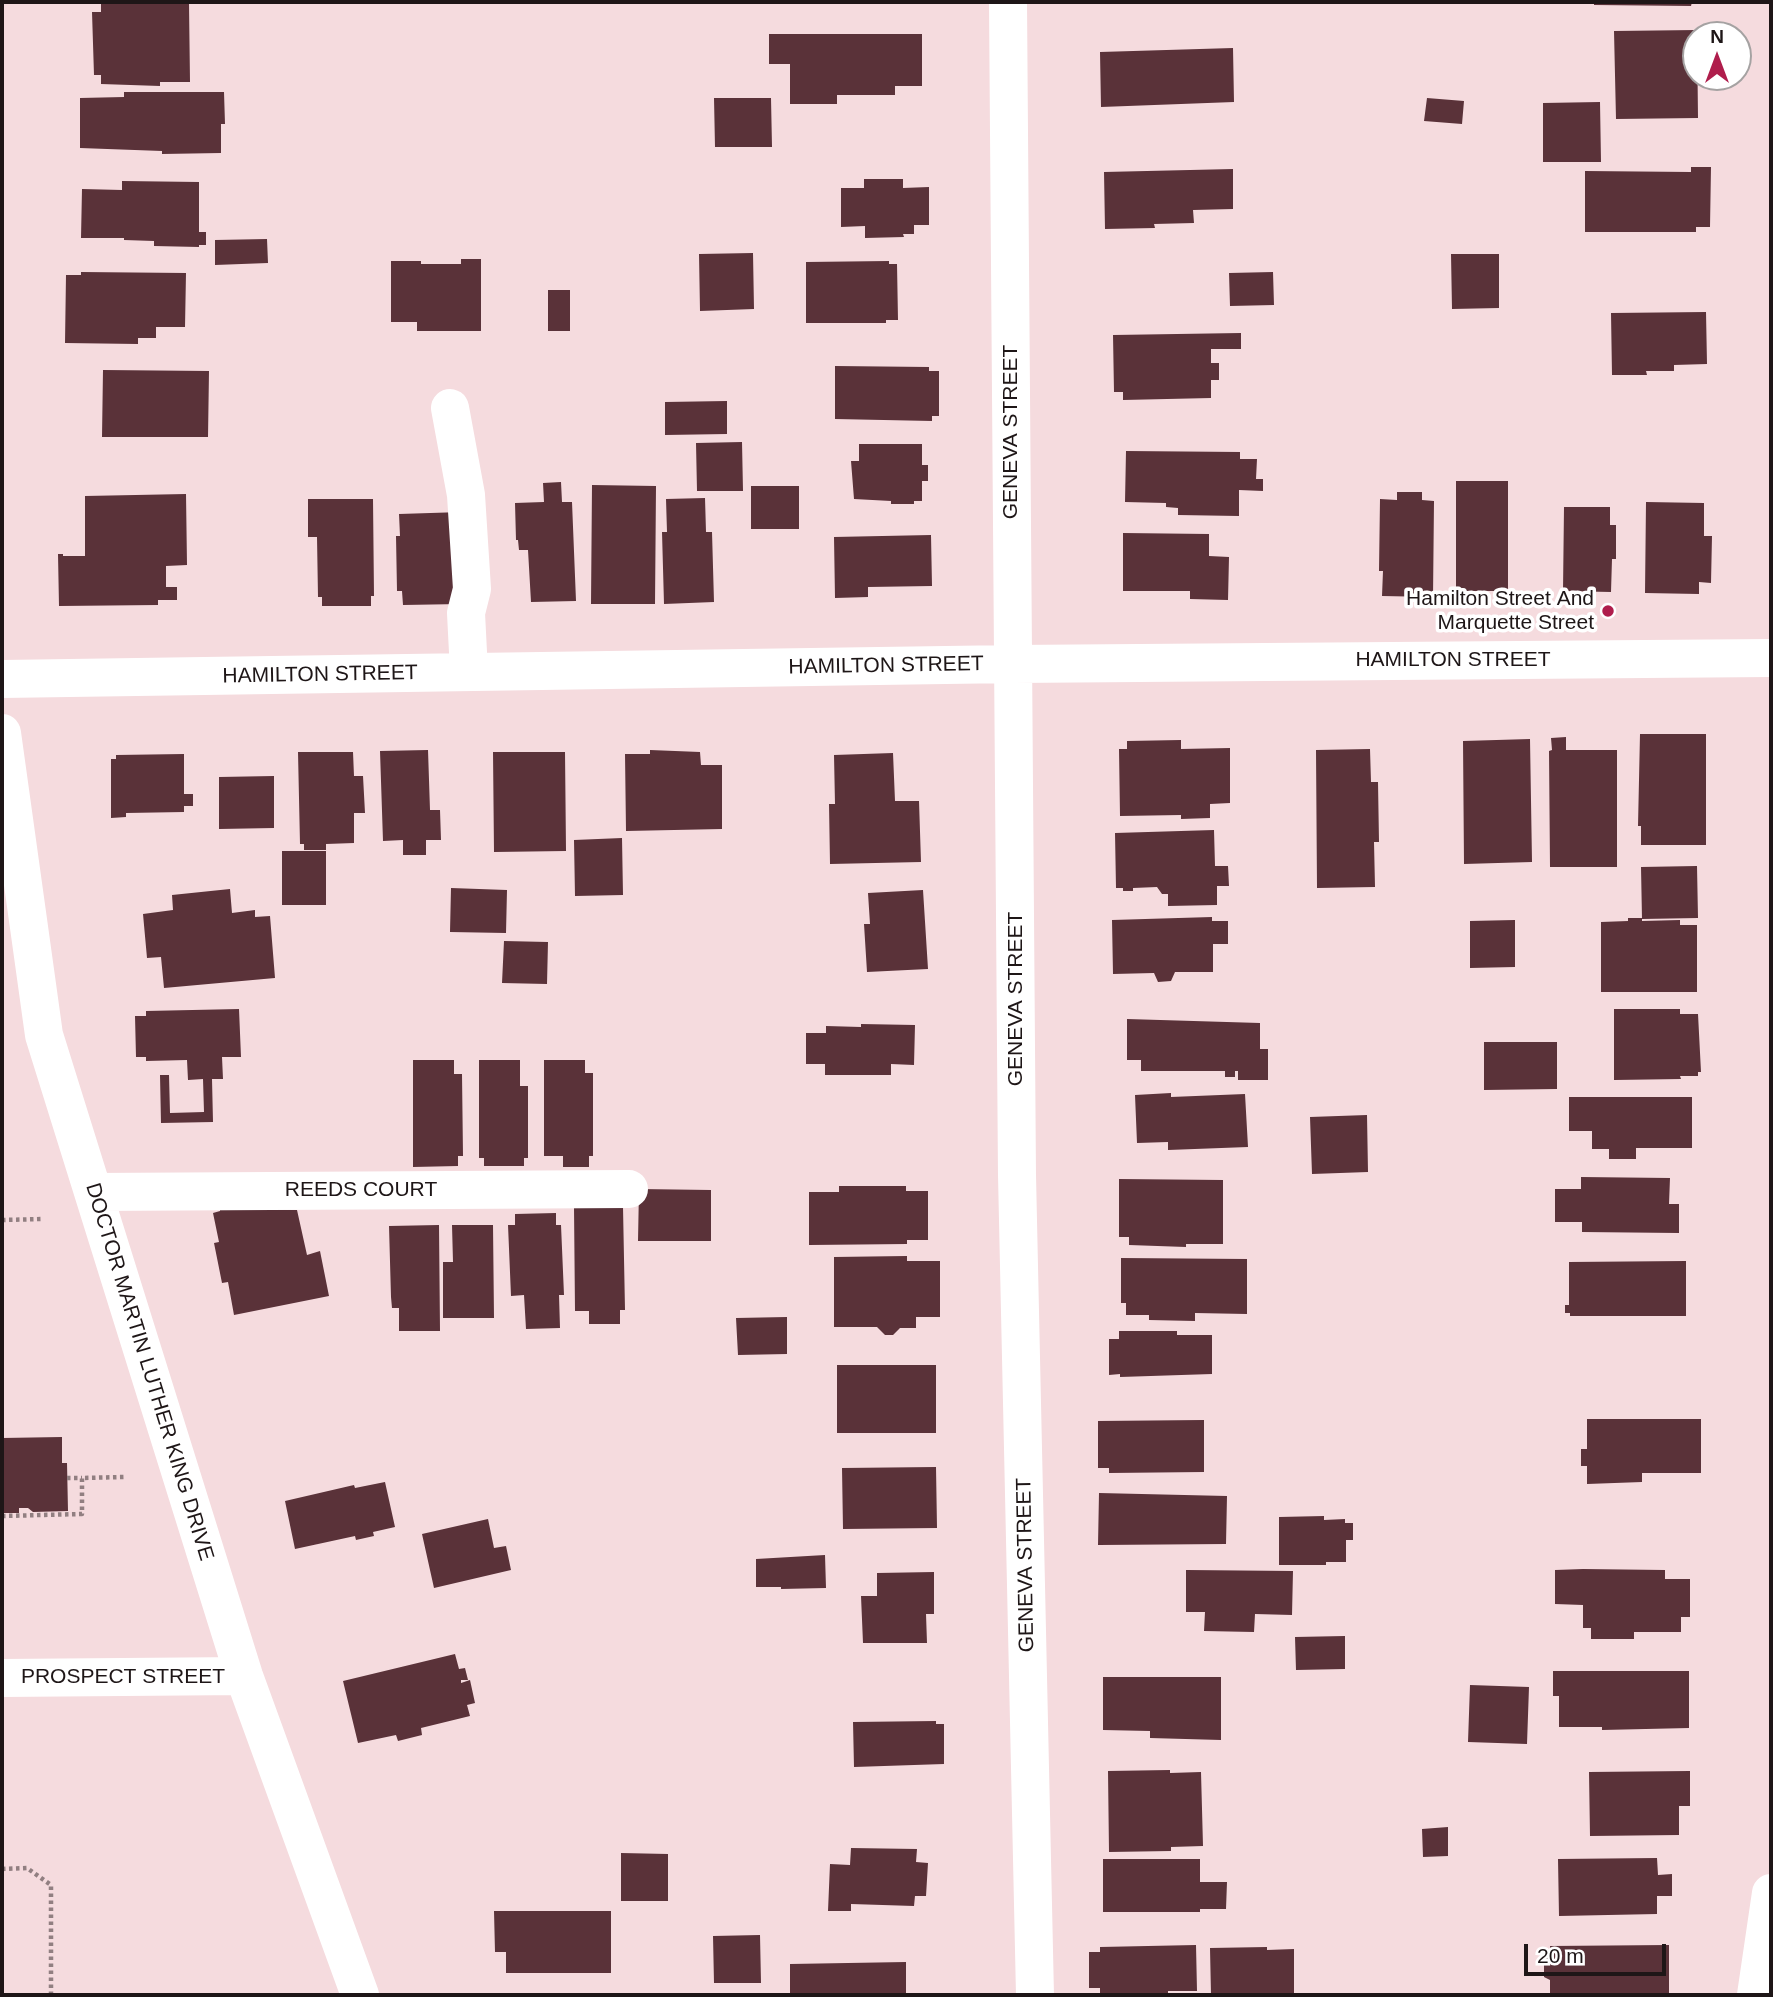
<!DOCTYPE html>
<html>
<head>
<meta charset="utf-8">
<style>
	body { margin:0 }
	#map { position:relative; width:1773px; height:1997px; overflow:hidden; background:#f5dbde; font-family:Helvetica,sans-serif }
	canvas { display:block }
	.frame { position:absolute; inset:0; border:4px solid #1e1617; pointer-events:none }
	.north { position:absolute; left:1682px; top:21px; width:70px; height:70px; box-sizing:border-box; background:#fff; border:2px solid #a5a2a2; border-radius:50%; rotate:0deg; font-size:19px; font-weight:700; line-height:28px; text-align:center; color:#1e1617 }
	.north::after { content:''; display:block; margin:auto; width:24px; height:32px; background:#af1d4c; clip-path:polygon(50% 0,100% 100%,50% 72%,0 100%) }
	.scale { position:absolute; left:1524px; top:1944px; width:142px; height:32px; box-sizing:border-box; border:4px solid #1e1617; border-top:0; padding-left:9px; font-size:21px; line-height:24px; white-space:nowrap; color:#1e1617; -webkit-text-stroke:5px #fff; paint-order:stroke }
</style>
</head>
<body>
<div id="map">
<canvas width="1773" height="1997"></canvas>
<div class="frame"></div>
<div class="north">N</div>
<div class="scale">20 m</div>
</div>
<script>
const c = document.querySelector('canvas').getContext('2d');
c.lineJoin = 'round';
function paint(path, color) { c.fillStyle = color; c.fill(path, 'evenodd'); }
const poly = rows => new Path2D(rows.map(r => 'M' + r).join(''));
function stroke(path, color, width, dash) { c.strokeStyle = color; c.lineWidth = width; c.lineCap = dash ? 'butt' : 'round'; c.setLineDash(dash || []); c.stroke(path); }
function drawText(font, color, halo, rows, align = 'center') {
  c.font = font + ' Helvetica,sans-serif'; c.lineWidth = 7; c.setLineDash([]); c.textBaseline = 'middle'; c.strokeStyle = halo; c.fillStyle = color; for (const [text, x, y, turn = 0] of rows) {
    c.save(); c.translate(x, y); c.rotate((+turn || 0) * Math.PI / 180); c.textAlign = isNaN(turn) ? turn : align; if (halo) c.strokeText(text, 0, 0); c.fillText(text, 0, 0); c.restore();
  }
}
paint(poly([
	[101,2,189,4,190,82,160,82,160,86,101,84,101,75,94,75,92,12,101,12],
	[1594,2,1692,2,1691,6,1594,5],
	[1697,30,1698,118,1616,119,1614,31],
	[769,34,922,34,922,86,895,86,895,95,837,95,837,104,790,104,790,64,769,64],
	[1233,48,1234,102,1101,107,1100,52],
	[124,92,224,92,225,124,221,124,221,153,162,154,162,151,80,148,80,98,124,97],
	[714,98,771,98,772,147,715,147],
	[1427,98,1464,101,1462,124,1424,121],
	[1600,102,1601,162,1543,162,1543,103],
	[1691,167,1711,167,1710,227,1696,227,1696,232,1585,232,1585,171,1691,172],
	[1233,169,1233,209,1193,210,1194,223,1154,224,1155,228,1105,229,1104,172],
	[864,179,903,179,903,188,929,187,929,225,914,225,914,234,903,234,904,237,865,238,865,226,841,227,841,188,864,188],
	[122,181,199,182,199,232,206,232,206,245,199,245,199,247,154,246,154,241,124,240,124,238,81,238,82,189,122,190],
	[267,239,268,263,215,265,215,240],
	[753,253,754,309,700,311,699,254],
	[1451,254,1499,254,1499,308,1452,309],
	[461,259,481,259,481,331,417,331,417,322,391,322,391,261,421,261,421,264,461,264],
	[889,261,889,264,897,264,898,320,886,320,886,323,806,323,806,262],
	[81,272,186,273,185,327,156,327,156,338,138,338,138,344,65,343,66,275,81,275],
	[1273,272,1274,305,1230,306,1229,273],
	[548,290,570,290,570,331,548,331],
	[1706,312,1707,364,1674,365,1674,371,1646,371,1647,375,1612,375,1611,313],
	[1241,333,1241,349,1211,349,1211,363,1219,363,1219,380,1211,380,1211,398,1123,400,1123,392,1114,392,1113,335],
	[835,366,929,367,929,371,939,371,939,416,932,416,932,421,835,419],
	[103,370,209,371,208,437,102,437],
	[727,401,727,434,665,435,665,402],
	[742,442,743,491,697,491,696,443],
	[859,444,922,444,922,465,928,465,928,481,922,481,922,501,914,501,914,504,891,504,891,501,854,499,851,461,859,461],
	[1126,451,1240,452,1240,459,1257,459,1256,479,1263,479,1263,491,1239,490,1239,516,1178,515,1178,508,1166,507,1166,503,1125,502],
	[1456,481,1508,481,1508,591,1456,591],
	[561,482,562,502,572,502,576,601,531,602,528,550,519,550,518,540,516,540,515,503,544,502,543,483],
	[592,485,656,486,655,604,591,604],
	[751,486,799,486,799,529,751,529],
	[1397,492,1422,492,1422,500,1434,501,1433,597,1382,596,1383,571,1379,571,1380,499,1397,500],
	[186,494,187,565,166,566,166,587,177,587,177,600,158,600,158,605,59,606,58,554,63,554,63,556,85,556,85,496],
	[705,498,706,532,712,532,714,602,664,604,662,532,667,532,666,499],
	[308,499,373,499,374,596,371,596,371,606,322,606,322,597,318,597,317,537,308,537],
	[1646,502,1704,503,1704,536,1712,536,1711,583,1699,582,1699,594,1645,593],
	[1564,507,1610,507,1610,525,1616,525,1616,559,1612,559,1611,592,1563,591],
	[462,512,461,604,403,605,402,591,397,591,396,536,400,536,399,514],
	[1123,533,1209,534,1209,556,1229,557,1228,600,1190,599,1190,591,1123,591],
	[931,535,932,586,868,587,868,597,835,598,834,537],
	[1640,734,1706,734,1706,845,1641,845,1641,826,1638,826],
	[1566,737,1566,750,1617,750,1617,867,1550,867,1549,751,1552,750,1551,738],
	[1530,739,1532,862,1464,864,1463,741],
	[1181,740,1181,749,1230,748,1230,803,1210,804,1210,818,1181,819,1181,815,1120,816,1119,749,1127,749,1127,741],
	[1370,749,1371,782,1378,782,1379,842,1374,842,1375,887,1317,888,1316,750],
	[428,750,430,810,440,810,441,840,426,840,426,855,403,855,403,840,383,841,380,751],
	[650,750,700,752,701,765,722,765,722,829,626,831,625,754,650,754],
	[298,752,353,752,354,776,363,776,365,813,354,813,354,843,326,844,326,850,304,850,304,844,300,844],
	[493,752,565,752,566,851,494,852],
	[893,753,895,801,919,801,921,862,830,864,829,804,835,804,834,755],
	[184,754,184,794,193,794,193,806,184,806,184,812,126,813,126,817,111,818,111,759,116,759,116,755],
	[274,776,274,828,219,829,219,777],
	[1214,830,1215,866,1228,866,1229,886,1217,886,1217,905,1168,906,1168,894,1162,894,1157,887,1133,888,1133,891,1123,891,1123,888,1116,888,1115,833],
	[622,838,623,895,575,896,574,840],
	[282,851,326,851,326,905,282,905],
	[1697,866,1698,918,1642,919,1641,867],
	[451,888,507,890,506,933,450,932],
	[230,889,232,913,255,910,255,917,270,916,275,978,164,988,161,957,147,958,143,914,173,910,172,895],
	[923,890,928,969,867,972,864,924,870,924,868,893],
	[1212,917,1212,921,1228,921,1228,944,1213,944,1213,972,1175,972,1171,981,1158,982,1154,973,1113,974,1112,920],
	[1628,918,1642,918,1642,921,1680,920,1680,925,1697,925,1697,992,1601,992,1601,922,1628,921],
	[1515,920,1515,967,1470,968,1470,921],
	[504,941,548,942,547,984,502,983],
	[239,1009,241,1057,222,1057,223,1079,212,1079,213,1122,161,1123,160,1075,169,1075,170,1113,204,1112,203,1079,188,1080,187,1060,146,1061,146,1057,136,1057,135,1016,146,1016,146,1011],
	[1614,1009,1680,1009,1680,1014,1698,1014,1701,1072,1698,1072,1698,1076,1680,1076,1681,1079,1614,1080],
	[1127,1019,1260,1023,1260,1049,1268,1049,1268,1080,1238,1080,1238,1071,1235,1071,1235,1077,1225,1077,1225,1071,1141,1071,1141,1060,1127,1060],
	[861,1024,915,1025,914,1065,891,1064,891,1075,825,1075,825,1064,806,1064,806,1033,826,1033,826,1026,861,1027],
	[1484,1042,1557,1042,1557,1089,1484,1090],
	[413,1060,454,1060,454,1074,462,1074,463,1156,458,1156,458,1166,413,1167],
	[479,1060,520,1060,520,1086,528,1086,528,1158,524,1158,524,1166,484,1166,484,1158,479,1158],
	[544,1060,585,1060,585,1073,593,1073,593,1156,589,1156,589,1167,563,1167,563,1156,544,1156],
	[1171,1093,1171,1097,1245,1094,1248,1147,1168,1150,1168,1142,1137,1143,1135,1095],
	[1569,1097,1692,1097,1692,1148,1636,1148,1636,1159,1609,1159,1609,1149,1592,1149,1592,1131,1569,1131],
	[1367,1115,1368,1172,1312,1174,1310,1117],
	[1581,1177,1670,1178,1669,1204,1679,1204,1679,1233,1582,1232,1582,1222,1555,1222,1555,1189,1581,1189],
	[1119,1179,1223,1180,1223,1244,1186,1244,1186,1247,1129,1245,1129,1237,1119,1237],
	[839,1186,906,1186,906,1191,928,1191,928,1240,907,1240,907,1244,809,1245,809,1192,839,1192],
	[639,1189,711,1190,711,1241,638,1241],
	[574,1207,623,1207,625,1310,620,1310,620,1324,589,1324,589,1311,575,1311],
	[220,1209,297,1210,307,1255,320,1251,329,1296,234,1315,228,1282,222,1283,214,1243,219,1242,213,1213,220,1211],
	[556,1213,556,1225,561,1225,564,1295,559,1295,560,1328,526,1329,524,1295,511,1296,508,1225,515,1225,515,1214],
	[439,1225,440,1331,399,1331,399,1308,392,1308,391,1297,389,1226],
	[452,1225,493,1225,494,1318,443,1318,443,1262,453,1262],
	[907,1256,907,1261,940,1261,940,1317,916,1317,916,1328,900,1328,893,1335,885,1335,877,1327,834,1327,834,1257],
	[1121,1258,1247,1259,1247,1314,1195,1313,1195,1321,1149,1320,1149,1315,1126,1315,1126,1303,1121,1303],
	[1686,1261,1686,1316,1570,1316,1570,1313,1565,1313,1565,1305,1569,1305,1569,1262],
	[787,1317,787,1354,738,1355,736,1318],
	[1119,1331,1177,1331,1177,1335,1212,1335,1212,1374,1120,1377,1120,1374,1109,1375,1109,1339,1119,1339],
	[837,1365,936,1365,936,1433,837,1433],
	[1587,1419,1701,1419,1701,1473,1642,1473,1642,1482,1587,1484,1587,1466,1581,1466,1581,1449,1587,1449],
	[1204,1420,1204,1472,1109,1473,1109,1468,1098,1468,1098,1421],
	[62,1437,62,1463,67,1463,68,1511,33,1512,28,1508,19,1508,19,1513,2,1513,2,1438],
	[936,1467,937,1528,843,1529,842,1468],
	[385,1482,395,1527,373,1532,374,1536,356,1540,355,1536,295,1549,285,1501,354,1485,355,1488],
	[1099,1493,1227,1496,1226,1544,1098,1545],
	[1324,1516,1324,1520,1345,1519,1345,1523,1353,1523,1353,1540,1346,1540,1346,1562,1326,1562,1326,1565,1279,1565,1279,1517],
	[488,1519,494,1548,506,1546,511,1570,434,1588,422,1534],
	[825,1555,826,1588,781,1589,781,1587,756,1587,756,1559],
	[1583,1569,1665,1570,1665,1579,1690,1579,1690,1617,1681,1617,1681,1632,1634,1632,1634,1639,1591,1639,1591,1628,1583,1628,1583,1605,1555,1604,1555,1570],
	[1186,1570,1293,1571,1292,1615,1255,1614,1254,1632,1204,1631,1205,1612,1186,1612],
	[934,1572,934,1614,926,1614,927,1643,863,1643,861,1596,877,1596,877,1573],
	[1345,1636,1345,1669,1296,1670,1295,1637],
	[455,1654,459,1669,465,1668,468,1680,461,1680,461,1683,470,1680,475,1703,467,1705,470,1716,421,1728,422,1735,398,1741,396,1735,358,1743,343,1681],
	[1553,1671,1689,1671,1689,1728,1602,1730,1602,1727,1559,1727,1559,1696,1553,1696],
	[1103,1677,1221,1677,1221,1740,1150,1738,1150,1731,1103,1730],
	[1470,1685,1529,1687,1527,1744,1468,1742],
	[936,1721,936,1724,944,1724,944,1764,854,1767,853,1722],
	[1170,1770,1170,1773,1201,1772,1203,1846,1171,1847,1171,1851,1109,1852,1108,1771],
	[1690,1771,1690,1806,1679,1806,1679,1835,1590,1836,1589,1772],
	[1448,1827,1448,1856,1423,1857,1422,1829],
	[851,1848,917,1849,916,1862,928,1863,926,1896,915,1896,914,1906,851,1904,851,1911,828,1911,830,1864,850,1865],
	[621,1853,668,1854,668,1901,621,1901],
	[1657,1858,1658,1875,1672,1874,1672,1896,1657,1896,1657,1914,1559,1916,1558,1859],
	[1103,1859,1200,1859,1200,1882,1227,1882,1226,1909,1200,1909,1200,1912,1103,1912],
	[494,1911,611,1911,611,1973,506,1973,506,1952,495,1952],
	[760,1935,761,1983,714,1983,713,1936],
	[1196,1945,1197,1991,1168,1991,1168,1995,1100,1995,1100,1988,1089,1988,1089,1952,1100,1952,1100,1947],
	[1669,1945,1669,1995,1550,1995,1550,1980,1544,1977,1544,1959,1550,1956,1550,1946],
	[1267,1947,1267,1950,1294,1949,1294,1995,1211,1995,1210,1948],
	[906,1962,906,1995,790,1995,790,1964]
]), '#5a3239');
stroke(poly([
	[2,1220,42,1219],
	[67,1478,82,1478],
	[2,1516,82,1514,82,1478,124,1477],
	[2,1869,27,1868,51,1885,51,1995]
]), '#917f81', 4.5, [3.5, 3.5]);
stroke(poly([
	[1008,2,1017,1175,1035,1995],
	[450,408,466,495,472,589,466,613,469,672],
	[2,679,1013,664,1771,658],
	[2,733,44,1035,244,1676,360,1995],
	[93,1192,629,1189],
	[2,1678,244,1676],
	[1756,1995,1771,1893]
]), '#fff', 38);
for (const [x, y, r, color] of [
	[1608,611,7,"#af1d4c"]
]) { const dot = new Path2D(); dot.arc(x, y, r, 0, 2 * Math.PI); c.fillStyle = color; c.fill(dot); stroke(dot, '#fff', 2.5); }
drawText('21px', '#1e1617', '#fff', [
	["GENEVA STREET",1011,432,-90],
	["HAMILTON STREET",1453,660],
	["HAMILTON STREET",886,666,-1],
	["HAMILTON STREET",320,675,-1],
	["GENEVA STREET",1016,999,-90],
	["REEDS COURT",361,1190],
	["DOCTOR MARTIN LUTHER KING DRIVE",149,1372,73],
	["GENEVA STREET",1026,1565,-91],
	["PROSPECT STREET",123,1677]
]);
drawText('21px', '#1e1617', '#fff', [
	["Hamilton Street And",1594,599],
	["Marquette Street",1594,623]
], 'right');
</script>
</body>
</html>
